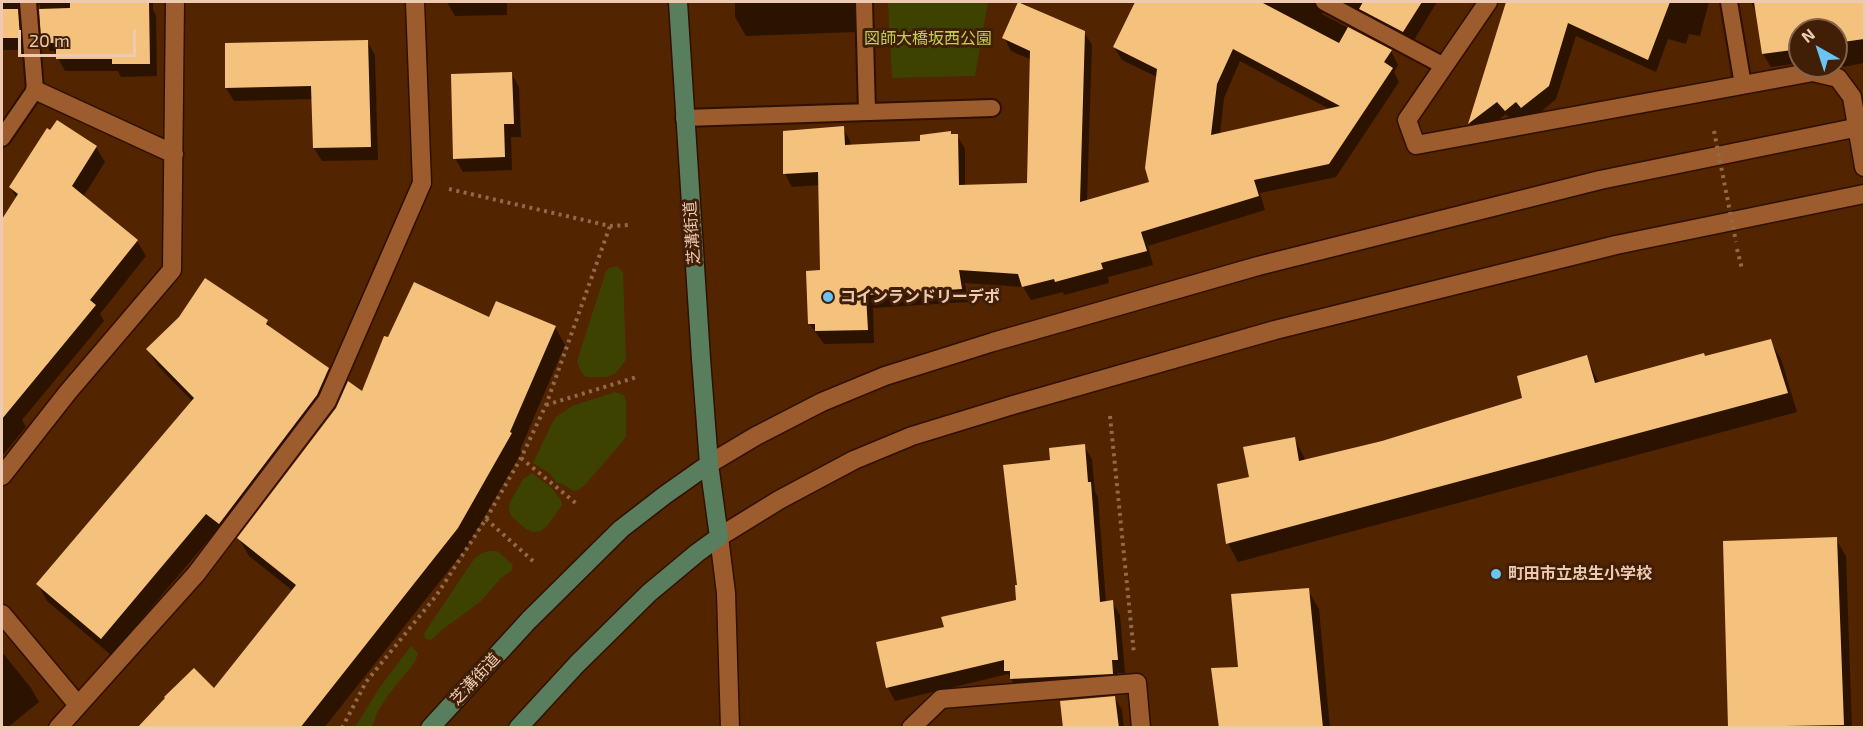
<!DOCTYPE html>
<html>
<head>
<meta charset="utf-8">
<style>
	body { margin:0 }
	#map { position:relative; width:1866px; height:729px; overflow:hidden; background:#522400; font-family:"Exo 2",sans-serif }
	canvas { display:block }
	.frame { position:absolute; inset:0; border:3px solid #efcab3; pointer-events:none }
	.north { position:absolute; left:1788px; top:18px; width:60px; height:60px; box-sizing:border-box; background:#401f06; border:2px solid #86634b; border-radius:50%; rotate:321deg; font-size:16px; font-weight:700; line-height:24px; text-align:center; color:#efcab3 }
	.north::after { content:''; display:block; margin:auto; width:21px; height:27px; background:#6bc3f2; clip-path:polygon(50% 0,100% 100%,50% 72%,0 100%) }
	.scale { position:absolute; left:18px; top:30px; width:118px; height:27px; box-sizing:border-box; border:3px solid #efcab3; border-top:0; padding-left:8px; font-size:18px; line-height:21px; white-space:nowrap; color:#efcab3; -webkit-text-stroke:4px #401f06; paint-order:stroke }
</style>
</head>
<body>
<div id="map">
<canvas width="1866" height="729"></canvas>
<div class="frame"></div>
<div class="north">N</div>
<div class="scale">20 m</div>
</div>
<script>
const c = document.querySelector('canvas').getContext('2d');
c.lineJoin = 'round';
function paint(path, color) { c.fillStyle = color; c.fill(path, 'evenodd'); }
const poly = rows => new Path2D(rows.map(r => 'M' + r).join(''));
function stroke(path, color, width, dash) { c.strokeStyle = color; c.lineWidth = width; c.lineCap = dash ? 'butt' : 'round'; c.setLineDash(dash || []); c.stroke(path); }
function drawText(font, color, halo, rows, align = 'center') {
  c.font = font + ' "Exo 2","Noto Sans JP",sans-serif'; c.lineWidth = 6; c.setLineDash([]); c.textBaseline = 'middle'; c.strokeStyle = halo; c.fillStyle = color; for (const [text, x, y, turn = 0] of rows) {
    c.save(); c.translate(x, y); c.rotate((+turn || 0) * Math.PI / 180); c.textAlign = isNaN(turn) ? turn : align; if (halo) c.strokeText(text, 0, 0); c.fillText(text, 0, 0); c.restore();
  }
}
paint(poly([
	[888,2,988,2,975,76,892,78],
	[617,266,623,273,626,360,616,373,606,377,586,377,581,372,577,361,606,271,609,268],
	[615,392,624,395,626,401,626,436,623,441,584,486,578,490,574,491,561,483,557,483,549,473,533,463,551,425,556,417,572,406],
	[532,473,552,488,561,500,562,505,548,525,541,531,533,532,526,529,512,517,509,510,510,502,523,479],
	[490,551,497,551,513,565,511,571,501,578,481,601,460,617,444,628,431,640,426,639,424,635,425,632,474,559,482,553],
	[411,646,418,653,415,662,388,695,377,713,373,725,371,727,355,727,380,687]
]), '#3e4201');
paint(poly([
	[2,2,153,2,153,10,156,15,157,76,121,77,118,71,65,71,54,51,50,51,43,38,40,5,30,5,27,50,2,50],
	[447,2,507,2,507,15,455,16],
	[735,2,855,2,856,32,746,36,735,17],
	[1020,2,1084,32,1092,45,1087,201,1151,183,1157,77,1122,60,1114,47,1137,2,1437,2,1411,45,1327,6,1322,14,1391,51,1398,65,1394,72,1399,82,1336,177,1260,193,1265,210,1148,246,1153,265,1108,277,1109,283,1064,295,1063,292,1031,300,1023,287,965,283,968,302,873,308,874,343,824,344,809,323,822,272,820,185,792,187,785,174,843,128,850,141,851,146,922,142,951,132,952,136,957,135,965,149,965,186,1028,184,1032,60,1011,51,1004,37],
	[1240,61,1331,110,1220,134,1224,98],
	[1508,2,1709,2,1700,36,1689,34,1686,44,1668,39,1656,72,1576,36,1556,99,1530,121,1525,115,1514,124,1506,114,1477,136,1470,124],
	[1751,2,1864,2,1864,63,1843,67,1836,58,1836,30,1800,30,1800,63,1771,67,1763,54,1758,17],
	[367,41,375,55,378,160,322,161,314,148,313,99,234,101,226,88],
	[511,73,519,87,521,137,511,137,512,170,463,172,455,158],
	[96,147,105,162,83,197,137,241,146,256,100,314,104,321,22,420,26,427,2,456,2,218,16,197,10,187],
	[489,319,555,327,565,345,520,450,522,452,467,547,324,728,139,728,214,691,293,591,249,556,239,539,363,393],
	[267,322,272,330,328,369,338,386,229,540,217,530,111,655,47,601,38,584,193,402,158,366,148,350],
	[1770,340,1781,359,1797,412,1238,562,1228,543,1251,478,1294,438,1306,461,1382,442,1523,399,1586,356,1599,383],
	[1084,446,1092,459,1095,492,1098,497,1106,603,1112,602,1120,615,1125,673,1118,673,1120,687,1019,692,1008,674,895,701,888,688,945,628,1018,601,1051,462],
	[1836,539,1846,556,1852,728,1730,728,1725,543],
	[1308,590,1319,609,1330,728,1221,728,1239,668],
	[2,652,31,688,39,702,7,728,2,728],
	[1115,698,1122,710,1124,728,1064,728]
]), '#0007');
paint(poly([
	[70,2,149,2,150,64,112,64,112,59,56,59,56,43,47,43,47,38,41,38,39,9,70,8],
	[1018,2,1085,31,1080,202,1149,182,1145,168,1157,69,1113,47,1135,2,1261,2,1339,43,1348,27,1392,50,1384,62,1393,68,1329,164,1254,180,1259,196,1141,232,1147,251,1101,263,1103,269,1055,282,1054,279,1022,287,1018,274,959,270,962,289,866,295,868,330,815,331,815,324,808,324,806,271,820,270,818,172,783,174,783,131,844,126,845,145,920,141,920,135,951,131,951,134,958,134,959,185,1027,183,1030,51,1002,38],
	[1233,49,1340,106,1211,135,1217,84],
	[1363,2,1422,2,1403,32,1359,9],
	[1506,2,1670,2,1648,60,1568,23,1549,86,1521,108,1516,102,1505,111,1497,102,1468,124],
	[1754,2,1864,2,1864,39,1836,43,1836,30,1800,30,1800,49,1762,54],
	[2,9,18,9,20,38,2,38],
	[368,40,371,147,313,148,311,86,225,88,225,43],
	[512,72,514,124,504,124,505,157,453,159,451,74],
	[57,120,97,146,72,186,138,240,90,300,96,305,2,419,2,219,18,194,9,187,47,128,50,130],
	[205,278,268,320,266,324,329,368,317,395,219,524,206,514,101,639,36,584,194,398,146,349,179,317],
	[414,282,489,317,496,301,556,326,510,432,512,433,458,528,300,728,137,728,165,698,164,697,194,668,214,688,296,585,237,538,336,408,348,381,362,391,384,336,388,337],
	[1771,339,1788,393,1226,544,1217,484,1249,477,1243,447,1295,437,1299,461,1382,441,1522,398,1517,376,1587,355,1595,383,1704,353,1705,356],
	[1085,444,1088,482,1091,482,1100,602,1113,600,1118,660,1112,660,1113,674,1010,679,1010,671,1004,671,1004,660,886,688,876,642,944,627,941,617,1016,600,1015,585,1017,585,1003,465,1050,460,1049,448],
	[1837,537,1844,725,1728,727,1723,541],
	[1309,588,1323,728,1219,728,1211,668,1238,667,1231,594],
	[1115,696,1119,728,1063,728,1060,701]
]), '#f5c27d');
const lane = poly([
	[864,2,867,112],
	[1324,2,1444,66],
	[1729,2,1743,85],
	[684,118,992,108],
	[2,138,35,90,28,2]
]);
const street = poly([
	[1488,2,1407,120,1416,145,1813,72,1838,78,1852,97,1864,167],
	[35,90,174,154],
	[2,476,68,392,172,270,175,2],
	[2,614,78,705],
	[58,728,196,574,327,401,422,183,415,2],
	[911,728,941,699,1137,683,1141,728]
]);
const secondary = poly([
	[709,464,756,436,822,402,885,376,993,342,1258,266,1600,180,1864,126],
	[730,728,726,593,719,537,779,500,854,460,912,436,1013,405,1275,330,1616,245,1864,194]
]);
const primary = poly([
	[430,728,529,620,621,529,665,495,709,464],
	[518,728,577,664,649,593,697,553,719,537,709,464,701,359,678,2]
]);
stroke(lane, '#301000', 20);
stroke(street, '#301000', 21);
stroke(secondary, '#301000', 21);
stroke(primary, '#301000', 21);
stroke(poly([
	[449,189,610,226,629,225],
	[1737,249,1742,269],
	[546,405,637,377],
	[1110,416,1134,654],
	[521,458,578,505],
	[486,519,533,561],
	[342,728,366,682,436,596,486,519,521,458,546,405,610,226]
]), '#93694a', 4, [3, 4.5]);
stroke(lane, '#9d5c2e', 16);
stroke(street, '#9d5c2e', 18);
stroke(secondary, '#9d5c2e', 18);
stroke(primary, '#597e5d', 18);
stroke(poly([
	[1714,131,1736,242]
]), '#93694a', 4, [3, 4.5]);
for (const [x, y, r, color] of [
	[828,297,6,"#6bc3f2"],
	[1496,574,6,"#6bc3f2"]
]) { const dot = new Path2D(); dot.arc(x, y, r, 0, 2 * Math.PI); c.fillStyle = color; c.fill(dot); stroke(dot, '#401f06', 2); }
drawText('16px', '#c3ce52', '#401f06', [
	["図師大橋坂西公園",928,39]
]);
drawText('16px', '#efcab3', '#401f06', [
	["芝溝街道",692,233,-94],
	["芝溝街道",475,679,-47]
]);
drawText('bold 16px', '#efcab3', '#401f06', [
	["コインランドリーデポ",840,297],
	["町田市立忠生小学校",1508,574]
], 'left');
</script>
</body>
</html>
